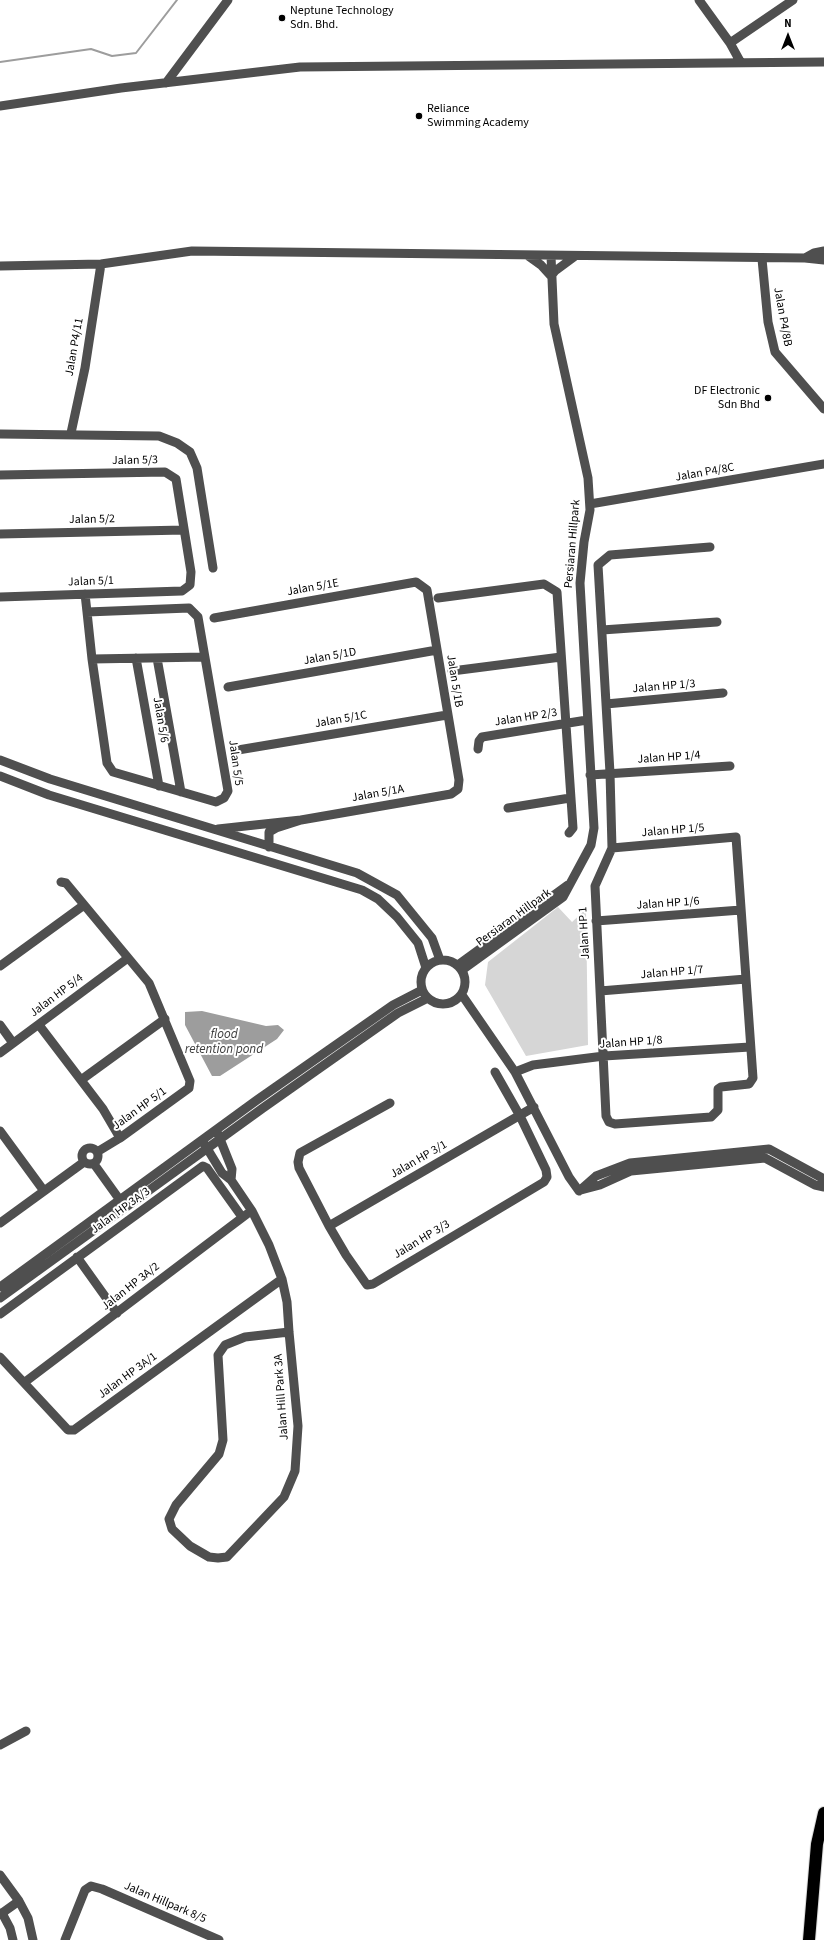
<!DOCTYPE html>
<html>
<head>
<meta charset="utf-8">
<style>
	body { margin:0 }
	#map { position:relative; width:824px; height:1940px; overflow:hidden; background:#fff; font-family:"Source Sans 3",sans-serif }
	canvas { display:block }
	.north { position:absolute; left:768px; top:16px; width:40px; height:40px; -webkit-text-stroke:3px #fff; paint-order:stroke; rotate:0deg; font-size:11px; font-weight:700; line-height:16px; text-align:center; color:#000 }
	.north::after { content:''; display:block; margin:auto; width:14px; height:18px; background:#000; clip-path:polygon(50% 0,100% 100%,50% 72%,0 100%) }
</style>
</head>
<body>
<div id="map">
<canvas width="824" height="1940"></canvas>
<div class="north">N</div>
</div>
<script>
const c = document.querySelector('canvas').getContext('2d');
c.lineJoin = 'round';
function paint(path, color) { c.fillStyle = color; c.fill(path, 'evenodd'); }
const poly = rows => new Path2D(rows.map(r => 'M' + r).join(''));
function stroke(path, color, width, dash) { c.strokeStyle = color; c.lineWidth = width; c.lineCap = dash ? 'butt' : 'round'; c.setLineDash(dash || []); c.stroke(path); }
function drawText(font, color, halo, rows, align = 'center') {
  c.font = font + ' "Source Sans 3",sans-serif'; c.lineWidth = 4; c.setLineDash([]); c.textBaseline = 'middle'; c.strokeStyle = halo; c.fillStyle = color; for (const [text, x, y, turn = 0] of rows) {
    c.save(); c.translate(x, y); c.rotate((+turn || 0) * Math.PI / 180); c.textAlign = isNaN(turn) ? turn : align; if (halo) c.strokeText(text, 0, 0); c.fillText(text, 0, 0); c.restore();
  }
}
paint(poly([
	[558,907,572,922,586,909,588,1045,526,1056,485,985,488,962]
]), '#d6d6d6');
paint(poly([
	[202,1011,266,1026,278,1025,284,1030,277,1039,220,1076,212,1076,185,1025,185,1012]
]), '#9d9d9d');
stroke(poly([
	[0,62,91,49,112,56,136,53,177,0]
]), '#9d9d9d', 2);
const highway = poly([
	[809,1940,817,1844,824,1813]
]);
stroke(highway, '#dbdbdb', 14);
stroke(poly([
	[699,0,730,43,741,63],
	[730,43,793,0],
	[166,83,228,0],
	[0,106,121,88,300,67,824,62],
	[527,255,541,265,551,276,555,271,574,257],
	[805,258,814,253,824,251],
	[762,259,768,322,775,352,824,409],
	[0,266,101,264,192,251,805,258,824,260],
	[71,433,85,368,101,264],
	[0,434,159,436,177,443,190,452,197,468,213,568],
	[0,475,165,472,176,479,191,572,190,585,182,591,0,597],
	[590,504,824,464],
	[0,534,184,530],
	[85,594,87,612,92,659,107,763,113,772,216,802,224,798,228,791,198,617,189,608,87,612],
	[438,598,544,584,557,592,573,828,569,833],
	[214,618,416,582,427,590,459,780,458,789,451,794,301,820],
	[602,630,717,622],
	[136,658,159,786],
	[157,658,181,792],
	[92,659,205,657],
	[452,671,561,657],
	[228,687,437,650],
	[606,704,723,693],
	[478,749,479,741,482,737,587,720],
	[238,750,447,715],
	[0,760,50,779,357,873,397,895,432,938,440,960],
	[590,775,730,766],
	[0,776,49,795,362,890,378,899,397,917,418,943,426,968],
	[508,808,570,798],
	[218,829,301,820,276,828,269,832,269,847],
	[612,848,736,837,753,1078,749,1084,721,1087,718,1089,718,1110,711,1117,615,1124,609,1122,606,1116,595,886,612,848,610,773,598,565,610,555,710,547],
	[61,882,66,883,149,983,190,1081,189,1088,120,1138,97,1152],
	[596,921,741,910],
	'421 982a22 22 0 1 1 44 0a22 22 0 1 1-44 0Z',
	[458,965,568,885],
	[0,966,84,905],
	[462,970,563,897,591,845,594,828,580,583,584,542,590,510,588,478,554,324,551,256],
	[600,991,746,979],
	[462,995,515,1072,569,1177,579,1191],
	[0,1025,13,1043],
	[39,1025,103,1109,120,1138],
	[0,1053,128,958],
	[515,1072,533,1065,604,1056,750,1047],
	[81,1080,165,1019],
	[390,1103,300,1153,298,1162,299,1168,329,1226,346,1255,367,1285,373,1284,544,1182,547,1177,546,1170,520,1116,495,1072],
	[0,1131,44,1191],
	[218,1134,232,1169,231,1180],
	[202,1140,222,1173,231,1180,252,1211,269,1245,282,1279,287,1302,289,1332,298,1426,295,1471,284,1497,227,1557,218,1558,209,1557,190,1546,172,1529,169,1519,176,1505,219,1454,223,1440,218,1355,225,1345,245,1337,289,1332],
	'82 1156a8 8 0 1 1 16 0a8 8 0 1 1-16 0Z',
	[94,1164,122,1203],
	[581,1190,600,1185,631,1171,765,1158,815,1185,824,1187],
	[579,1191,596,1176,630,1163,769,1149,824,1179],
	[0,1223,84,1162],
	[329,1226,534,1107],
	[77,1257,117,1313],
	[0,1287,257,1100,393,1005,422,990],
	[0,1298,263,1108,398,1013,428,998],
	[0,1314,203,1166,207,1168,242,1217],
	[0,1357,68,1430,74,1430,282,1279],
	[25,1382,247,1214],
	[0,1745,26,1731],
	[0,1875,19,1901,28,1918,33,1940],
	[0,1913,2,1913,19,1901],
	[2,1913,10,1928,13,1940],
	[65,1940,85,1890,91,1886,102,1889,219,1940]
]), '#4f4f4f', 9);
stroke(highway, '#000', 12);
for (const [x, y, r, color] of [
	[282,18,4,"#000"],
	[419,116,4,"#000"],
	[768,398,4,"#000"]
]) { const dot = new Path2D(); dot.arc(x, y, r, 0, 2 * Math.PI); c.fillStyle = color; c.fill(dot); stroke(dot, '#fff', 1.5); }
drawText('12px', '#000', '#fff', [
	["Neptune Technology",290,11],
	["Sdn. Bhd.",290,25],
	["Reliance",427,109],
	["Swimming Academy",427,123],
	["DF Electronic",760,391,"right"],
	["Sdn Bhd",760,405,"right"]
], 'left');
drawText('12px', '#000', '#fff', [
	["Jalan P4/8B",782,317,80],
	["Jalan P4/11",75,347,-80],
	["Jalan 5/3",135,461,-1],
	["Jalan P4/8C",705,473,-10],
	["Jalan 5/2",92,520,-1],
	["Persiaran Hillpark",573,544,-85],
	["Jalan 5/1",91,582,-2],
	["Jalan 5/1E",313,588,-10],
	["Jalan 5/1D",330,657,-10],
	["Jalan 5/1B",454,681,81],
	["Jalan HP 1/3",664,687,-5],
	["Jalan HP 2/3",526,718,-9],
	["Jalan 5/6",160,720,80],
	["Jalan 5/1C",341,720,-10],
	["Jalan HP 1/4",669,758,-4],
	["Jalan 5/5",235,763,82],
	["Jalan 5/1A",378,794,-10],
	["Jalan HP 1/5",673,831,-5],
	["Jalan HP 1/6",668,904,-4],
	["Persiaran Hillpark",514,918,-36],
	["Jalan HP 1",585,933,-93],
	["Jalan HP 1/7",672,973,-5],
	["Jalan HP 5/4",57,996,-37],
	["Jalan HP 1/8",631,1043,-4],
	["Jalan HP 5/1",140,1109,-36],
	["Jalan HP 3/1",419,1160,-30],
	["Jalan HP 3A/3",121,1211,-36],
	["Jalan HP 3/3",422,1240,-31],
	["Jalan HP 3A/2",131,1287,-38],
	["Jalan HP 3A/1",128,1376,-36],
	["Jalan Hill Park 3A",282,1397,-94],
	["Jalan Hillpark 8/5",165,1903,23]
]);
drawText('italic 13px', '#3e3e3e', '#fff', [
	["flood",224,1035],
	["retention pond",224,1050]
]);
</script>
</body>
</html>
